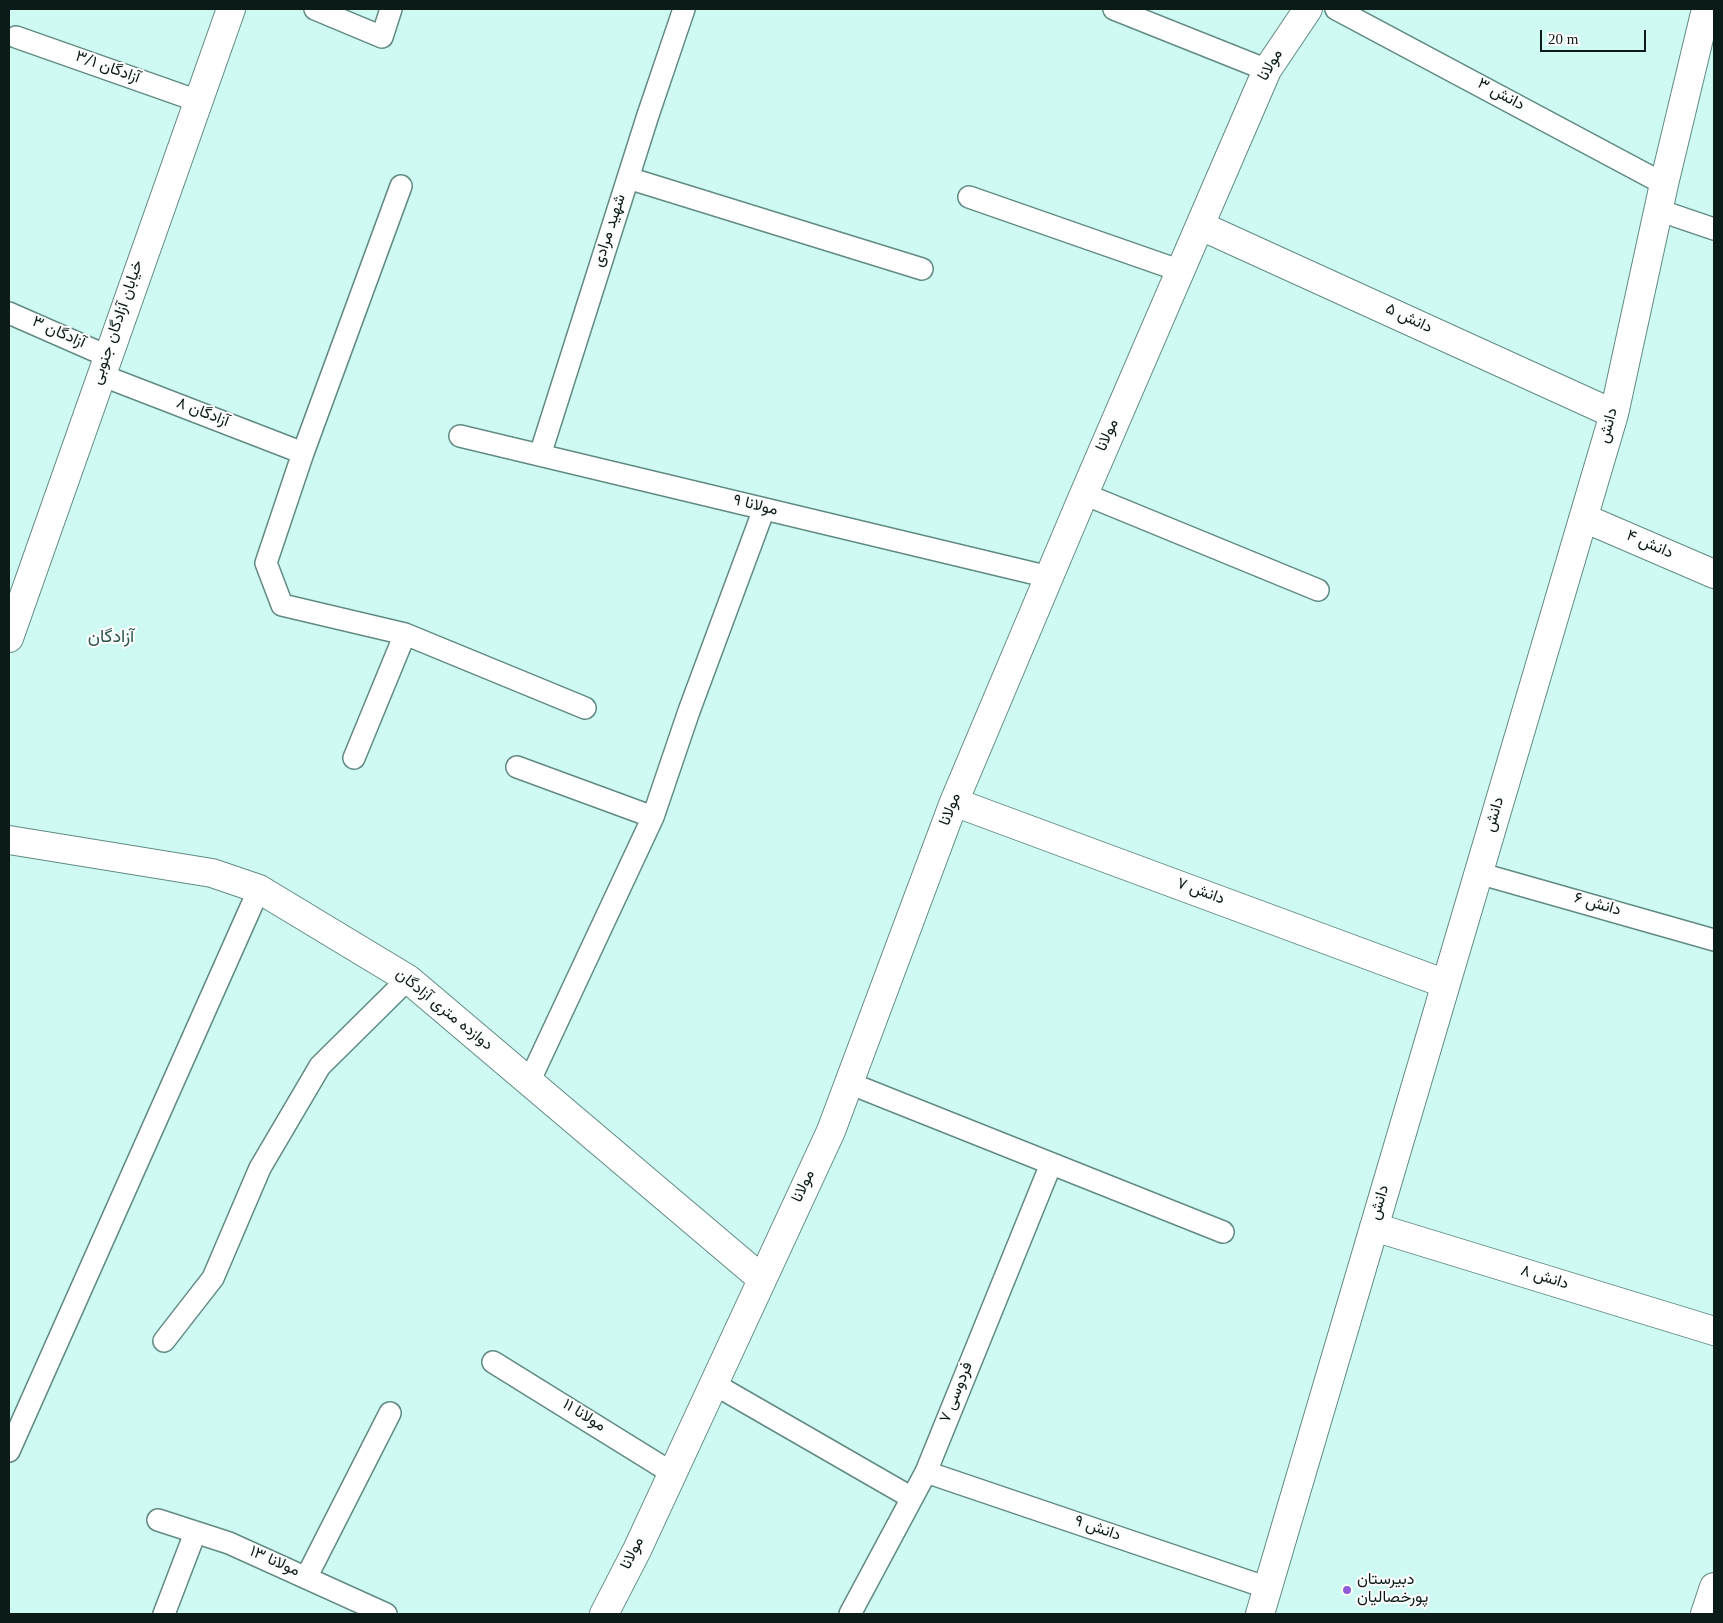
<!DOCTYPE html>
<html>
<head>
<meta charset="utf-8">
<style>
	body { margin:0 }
	#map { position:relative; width:1723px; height:1623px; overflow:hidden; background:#cffaf3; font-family:Georgia,serif }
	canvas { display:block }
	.frame { position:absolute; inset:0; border:10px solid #0a1b18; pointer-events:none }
	.scale { position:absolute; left:1540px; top:30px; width:106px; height:22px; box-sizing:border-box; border:2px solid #0a1b18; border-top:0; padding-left:6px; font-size:15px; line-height:18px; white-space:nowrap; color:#0a1b18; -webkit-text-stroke:4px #fdfdfd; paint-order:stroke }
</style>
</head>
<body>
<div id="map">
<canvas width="1723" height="1623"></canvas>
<div class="frame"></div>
<div class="scale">20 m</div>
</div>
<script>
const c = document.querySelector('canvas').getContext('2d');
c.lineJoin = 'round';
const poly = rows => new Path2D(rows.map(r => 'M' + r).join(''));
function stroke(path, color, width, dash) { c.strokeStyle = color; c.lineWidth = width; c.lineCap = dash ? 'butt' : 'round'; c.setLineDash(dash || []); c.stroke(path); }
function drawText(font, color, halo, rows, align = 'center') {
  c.font = font + ' Georgia,Vazirmatn,serif'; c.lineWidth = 4; c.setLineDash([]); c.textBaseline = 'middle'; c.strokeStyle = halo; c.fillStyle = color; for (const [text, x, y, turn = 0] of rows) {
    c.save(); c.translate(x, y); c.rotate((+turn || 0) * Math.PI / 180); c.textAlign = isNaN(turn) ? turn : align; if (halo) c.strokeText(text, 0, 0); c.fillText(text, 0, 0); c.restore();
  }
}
const lane = poly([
	[315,9,382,37,391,9],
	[1114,9,1267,70],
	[1336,9,1664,184],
	[16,37,198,101],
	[628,178,922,269],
	[401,186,303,453,266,563,282,605,405,634,585,708],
	[969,197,1181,271],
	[1658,210,1714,229],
	[9,313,107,356],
	[101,375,303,453],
	[460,436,1049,577],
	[540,455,648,115,684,9],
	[1084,494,1318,590],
	[354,758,405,634],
	[517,767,653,817,689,711,764,509],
	[1478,873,1714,940],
	[529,1082,653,817],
	[849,1083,1223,1232],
	[164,1341,213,1278,260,1168,320,1066,408,979],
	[493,1362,672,1473],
	[714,1384,912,1498],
	[9,1451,259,889],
	[926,1472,1268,1588],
	[158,1520,229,1543,386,1614],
	[306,1578,390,1413],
	[164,1614,195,1533],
	[850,1614,926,1472,1051,1164]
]);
const street = poly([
	[1201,226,1614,414],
	[1584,518,1714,574],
	[954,802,1446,984],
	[9,840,212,873,259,889,408,979,762,1279],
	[1374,1227,1714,1331],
	[604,1614,637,1550,831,1131,954,802,1084,494,1267,70,1308,9],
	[1260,1614,1614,414,1664,184,1706,9],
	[1705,1614,1714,1587]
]);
const secondary = poly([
	[9,638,231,9]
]);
stroke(lane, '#618a84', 24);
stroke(street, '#618a84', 30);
stroke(secondary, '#618a84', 30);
stroke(lane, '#fff', 21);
stroke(street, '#fff', 28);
stroke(secondary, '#fff', 28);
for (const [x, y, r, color] of [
	[1347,1590,5,"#8e5dd6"]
]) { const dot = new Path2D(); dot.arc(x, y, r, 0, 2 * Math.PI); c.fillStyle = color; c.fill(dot); stroke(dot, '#fdfdfd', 2); }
drawText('16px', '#0a1b18', '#fdfdfd', [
	["مولانا",1272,66,-60],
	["آزادگان ۳/۱",107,69,20],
	["دانش ۳",1500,96,28],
	["شهید مرادی",611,231,-72],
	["دانش ۵",1408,320,25],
	["خیابان آزادگان جنوبی",119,323,-71],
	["آزادگان ۳",58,334,24],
	["آزادگان ۸",202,414,21],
	["دانش",1610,426,-75],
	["مولانا",1109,436,-66],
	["مولانا ۹",755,507,14],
	["دانش ۴",1649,546,23],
	["مولانا",952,810,-69],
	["دانش",1496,815,-74],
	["دانش ۷",1200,893,20],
	["دانش ۶",1597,906,16],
	["دوازده متری آزادگان",443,1011,39],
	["مولانا",805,1187,-65],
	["دانش",1381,1203,-74],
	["دانش ۸",1544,1279,17],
	["فردوسی ۷",958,1393,-68],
	["مولانا ۱۱",583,1417,32],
	["دانش ۹",1097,1530,19],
	["مولانا",634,1554,-64],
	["مولانا ۱۳",274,1563,24]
]);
drawText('16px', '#0a1b18', '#fdfdfd', [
	["دبیرستان",1357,1581],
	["پورخصالیان",1357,1599]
], 'left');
drawText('18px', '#2d544f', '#fdfdfd', [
	["آزادگان",111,639]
]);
</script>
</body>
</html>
